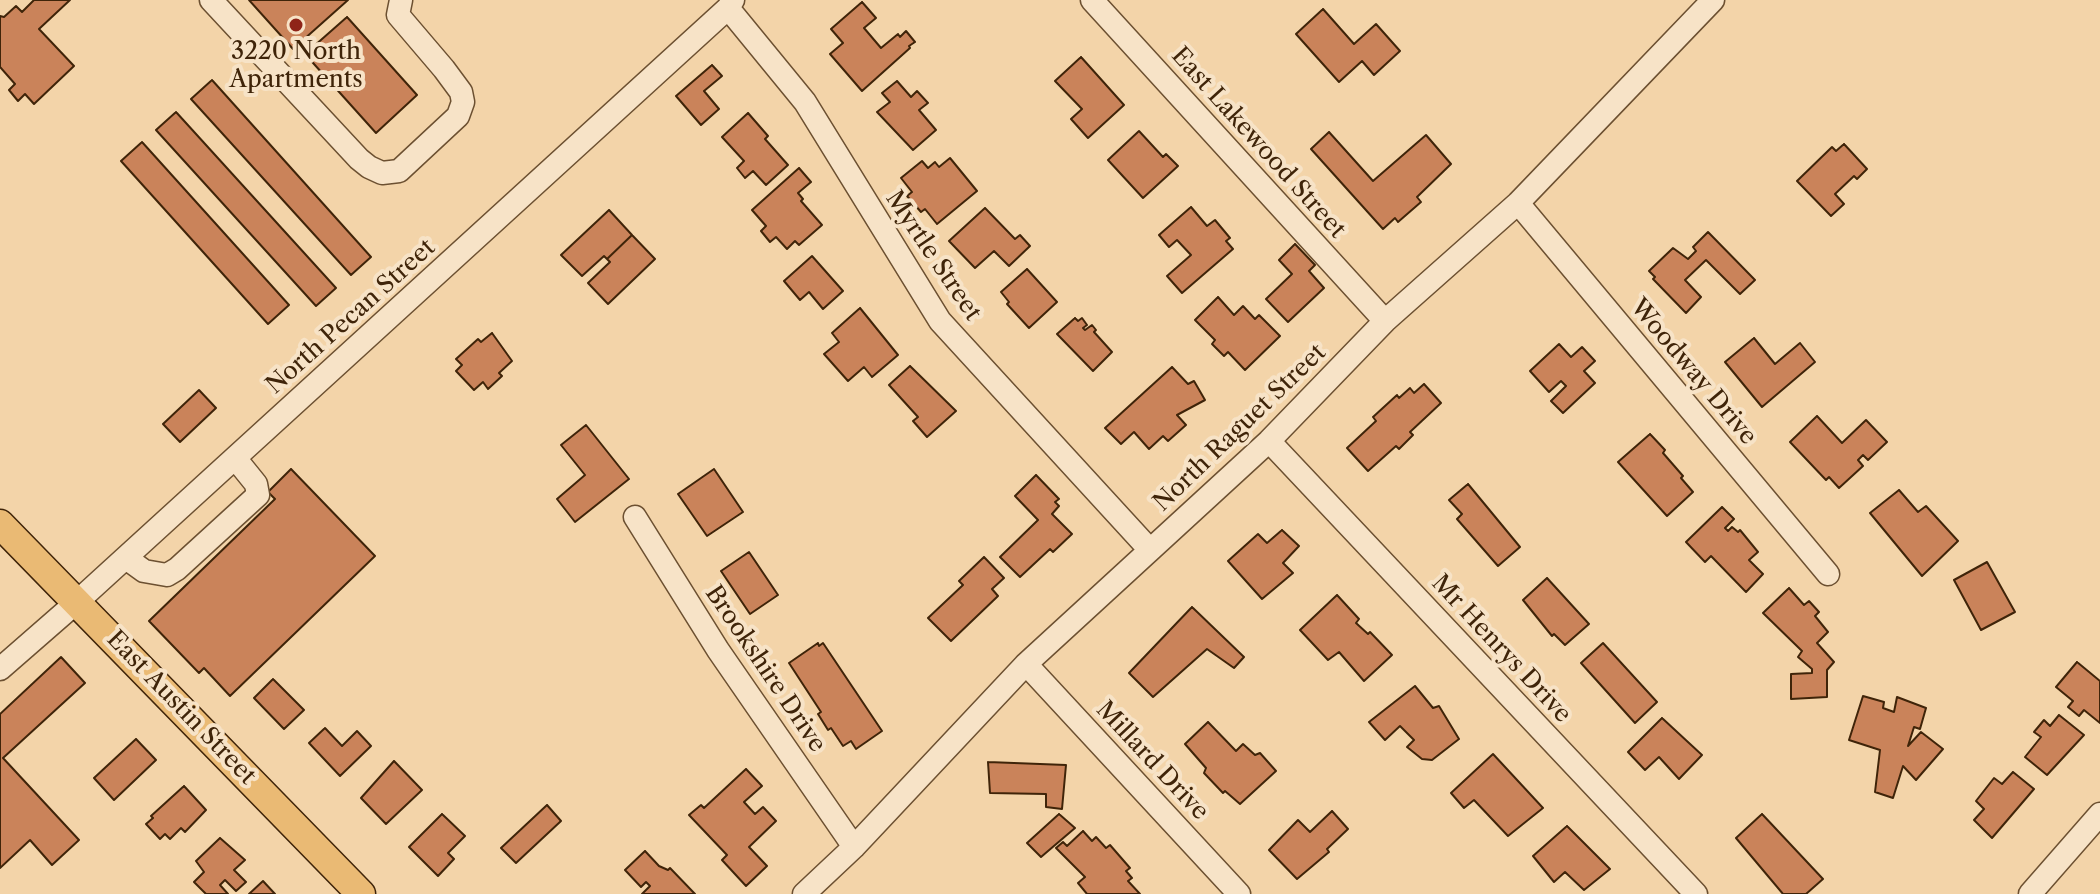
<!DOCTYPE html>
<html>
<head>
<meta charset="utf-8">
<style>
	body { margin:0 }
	canvas { display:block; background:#f3d4a9 }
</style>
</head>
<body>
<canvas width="2100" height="894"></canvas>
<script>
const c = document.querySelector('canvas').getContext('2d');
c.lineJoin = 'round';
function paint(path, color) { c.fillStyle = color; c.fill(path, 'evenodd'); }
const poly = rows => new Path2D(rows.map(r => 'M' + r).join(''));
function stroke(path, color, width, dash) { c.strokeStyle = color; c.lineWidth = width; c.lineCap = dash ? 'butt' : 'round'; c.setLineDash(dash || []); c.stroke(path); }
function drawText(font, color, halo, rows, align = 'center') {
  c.font = font + ' "Libre Caslon Text",serif'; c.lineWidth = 8; c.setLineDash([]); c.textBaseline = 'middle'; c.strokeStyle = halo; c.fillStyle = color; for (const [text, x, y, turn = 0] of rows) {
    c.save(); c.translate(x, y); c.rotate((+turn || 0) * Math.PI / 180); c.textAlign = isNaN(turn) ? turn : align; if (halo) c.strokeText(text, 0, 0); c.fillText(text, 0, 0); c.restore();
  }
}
const building = poly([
	[34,0,70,0,39,29,74,66,34,104,25,94,18,101,9,90,15,84,0,67,0,16,4,17,16,6,22,12,34,0],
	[249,0,348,0,293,49,249,0],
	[862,2,876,18,864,28,881,48,898,34,900,37,906,31,915,42,909,46,910,48,862,91,830,54,843,43,831,29,862,2],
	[1323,9,1354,44,1376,24,1400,51,1374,75,1362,61,1339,82,1296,34,1323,9],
	[347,17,417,95,376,133,305,54,347,17],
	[1081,57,1124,105,1088,138,1071,119,1082,109,1055,81,1081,57],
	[712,65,722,76,704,91,719,109,701,125,676,96,712,65],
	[212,80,371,257,351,275,191,99,212,80],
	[897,81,911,97,917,91,928,103,919,110,936,130,913,150,877,112,890,102,882,93,897,81],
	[176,112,336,288,316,306,156,130,176,112],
	[748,113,768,136,765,139,788,165,766,185,753,171,745,178,737,168,744,161,722,137,748,113],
	[1139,131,1163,157,1166,154,1178,166,1143,198,1108,160,1139,131],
	[1329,132,1373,181,1426,135,1451,164,1417,197,1421,202,1398,222,1395,218,1383,229,1311,149,1329,132],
	[142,142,289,305,268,324,121,161,142,142],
	[1844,144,1867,169,1857,179,1854,176,1835,194,1844,204,1831,216,1797,181,1832,147,1836,151,1844,144],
	[950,158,977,191,937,224,925,209,921,212,907,196,912,192,901,178,922,161,928,168,935,162,939,167,950,158],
	[799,168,811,182,798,193,803,199,801,201,822,225,799,245,795,241,787,249,776,237,770,242,761,231,766,226,752,210,799,168],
	[1191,207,1207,226,1215,220,1230,238,1226,241,1233,249,1182,293,1167,276,1191,255,1177,240,1169,247,1159,235,1191,207],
	[985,208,1015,239,1020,235,1030,246,1009,266,994,251,975,268,949,241,985,208],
	[609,210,632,235,607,259,604,256,582,276,561,255,609,210],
	[1708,232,1755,280,1740,294,1706,260,1685,280,1701,297,1686,313,1653,279,1655,277,1649,271,1673,248,1688,259,1696,251,1693,247,1708,232],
	[632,235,655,259,608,304,588,283,610,262,607,259,632,235],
	[1295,244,1315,265,1309,271,1324,288,1288,322,1266,299,1292,274,1279,260,1295,244],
	[812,256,843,291,823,309,809,292,800,300,784,281,812,256],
	[1027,269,1057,302,1029,328,1007,304,1009,302,1001,292,1027,269],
	[1218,297,1234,315,1243,306,1255,319,1259,315,1280,336,1245,370,1228,352,1224,356,1212,344,1215,340,1195,320,1218,297],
	[860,308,898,355,872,377,864,367,848,381,824,354,839,342,832,333,860,308],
	[1075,318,1078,321,1082,318,1087,325,1083,328,1085,330,1092,325,1096,330,1094,332,1112,352,1093,371,1057,334,1075,318],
	[492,333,512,361,499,373,502,376,488,389,483,382,474,390,456,371,462,365,456,359,478,339,481,342,492,333],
	[1754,338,1775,364,1800,343,1815,362,1762,407,1725,362,1754,338],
	[1559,344,1571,357,1582,347,1595,361,1584,371,1595,383,1563,413,1551,401,1566,386,1561,381,1549,392,1530,371,1559,344],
	[910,366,956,411,927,437,913,421,918,417,889,385,910,366],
	[1172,367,1188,384,1194,381,1205,400,1177,415,1186,425,1168,441,1163,436,1149,449,1134,432,1121,444,1105,428,1172,367],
	[1424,384,1441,403,1410,432,1413,435,1399,449,1396,446,1368,471,1347,448,1376,421,1373,417,1397,395,1399,398,1410,388,1414,393,1424,384],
	[199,390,216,408,180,442,163,424,199,390],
	[1817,416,1842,443,1866,420,1887,442,1868,460,1863,455,1858,460,1863,466,1839,488,1829,477,1826,480,1790,442,1817,416],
	[586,425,629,479,575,522,557,499,585,475,561,445,586,425],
	[1650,434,1665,450,1663,453,1683,476,1681,478,1693,492,1667,516,1618,462,1650,434],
	[291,469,375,556,230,696,204,668,199,673,149,621,275,499,268,492,291,469],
	[714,469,743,512,707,536,678,494,714,469],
	[1036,475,1059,499,1055,502,1059,506,1052,514,1072,534,1053,552,1050,549,1020,577,1000,557,1038,520,1015,496,1036,475],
	[1468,484,1520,547,1498,566,1457,519,1462,514,1449,500,1468,484],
	[1899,490,1918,512,1926,506,1958,541,1922,576,1870,513,1899,490],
	[1722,507,1734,519,1725,528,1728,531,1732,527,1738,532,1740,530,1758,552,1749,560,1763,574,1746,592,1711,556,1705,562,1686,542,1722,507],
	[1282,530,1299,546,1283,563,1293,573,1262,599,1228,561,1258,534,1267,543,1282,530],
	[749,552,778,595,750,614,721,571,749,552],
	[984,557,1004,578,992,589,998,596,951,641,928,618,963,585,959,581,984,557],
	[1987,562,2015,612,1981,630,1954,580,1987,562],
	[1547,578,1589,624,1565,645,1554,634,1552,636,1523,600,1547,578],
	[1789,588,1804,605,1809,601,1819,612,1815,616,1828,632,1817,643,1834,662,1827,670,1827,697,1791,699,1791,674,1812,673,1812,669,1798,657,1802,651,1763,613,1789,588],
	[1337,595,1359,619,1356,623,1368,634,1370,632,1392,655,1364,681,1339,652,1328,660,1300,630,1337,595],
	[1192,607,1244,657,1234,668,1207,649,1153,697,1129,673,1192,607],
	[818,643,819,646,823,643,882,731,856,749,851,741,843,746,831,728,828,730,818,714,821,712,789,663,818,643],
	[1603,643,1657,702,1635,723,1581,663,1603,643],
	[61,657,85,683,3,758,79,840,52,865,30,840,0,868,0,714,61,657],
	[2077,662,2100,681,2100,723,2084,710,2079,716,2068,707,2073,701,2056,687,2077,662],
	[273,679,304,710,284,729,254,698,273,679],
	[1415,686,1433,708,1439,706,1459,739,1432,760,1422,759,1407,747,1414,740,1400,726,1385,740,1369,722,1415,686],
	[1863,696,1884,702,1883,708,1894,712,1897,697,1926,708,1920,729,1914,727,1908,746,1921,732,1943,749,1916,780,1903,766,1893,798,1875,792,1880,750,1849,740,1863,696],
	[2059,715,2084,735,2047,775,2025,757,2041,737,2034,732,2044,720,2050,726,2059,715],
	[1662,718,1702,755,1679,779,1659,757,1645,770,1628,752,1662,718],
	[1208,722,1236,751,1243,744,1255,755,1260,753,1276,771,1240,804,1225,791,1223,793,1204,773,1206,768,1185,744,1208,722],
	[325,728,342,746,357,731,371,746,340,776,309,743,325,728],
	[136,739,156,760,114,800,94,778,136,739],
	[1493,754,1543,808,1508,836,1474,800,1464,808,1451,793,1493,754],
	[394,761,422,790,386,824,361,798,394,761],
	[988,762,1066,765,1062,809,1046,807,1046,794,990,793,988,762],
	[746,769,762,786,744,802,755,814,763,807,776,821,749,847,767,866,746,886,722,860,727,855,689,815,701,805,704,808,746,769],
	[2013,772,2034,789,1992,838,1974,820,1984,809,1976,801,1994,778,2002,784,2013,772],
	[184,786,206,810,185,832,181,828,170,839,165,834,160,839,146,824,153,818,151,816,184,786],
	[547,805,561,821,516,863,501,848,547,805],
	[1332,811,1348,829,1327,849,1329,852,1297,879,1269,850,1298,820,1310,832,1332,811],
	[442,814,465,836,448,853,454,859,438,876,409,847,442,814],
	[1059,814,1075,828,1041,857,1027,843,1059,814],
	[1762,814,1823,879,1806,894,1783,894,1736,838,1762,814],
	[1567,826,1610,869,1584,890,1565,872,1554,882,1533,856,1567,826],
	[1083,831,1092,841,1096,837,1106,848,1110,845,1130,868,1126,871,1132,878,1128,881,1140,894,1087,894,1078,883,1085,877,1056,848,1063,842,1067,846,1083,831],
	[220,838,245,860,234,870,246,882,236,891,225,880,220,885,228,894,206,894,194,882,204,872,196,861,220,838],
	[645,851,659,866,668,870,670,868,695,894,642,894,650,886,646,882,641,887,625,870,645,851],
	[263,881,275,894,249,894,263,881]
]);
paint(building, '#ca835a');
stroke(building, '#3f2409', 2);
const minor = poly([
	[211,0,359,159,369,167,382,173,399,171,458,116,463,102,461,92,444,69,398,15,401,0],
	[1092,0,1385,321],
	[728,8,805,102,940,321,1150,550],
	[1518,203,1828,574],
	[1269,441,1696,894],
	[635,517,718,650,854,847],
	[126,558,144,571,167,575,177,569,258,495,256,484,235,458],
	[1026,664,1239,894],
	[0,669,78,601,728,8,733,0],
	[804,894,854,847,1026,664,1269,441,1385,321,1518,203,1713,0],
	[2030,894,2100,814]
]);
const major = poly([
	[0,524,361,894]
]);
stroke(minor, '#6c5031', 25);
stroke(major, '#3f2409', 31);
stroke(minor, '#f7e3c7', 22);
stroke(major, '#eaba74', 28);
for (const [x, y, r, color] of [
	[296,25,8,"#8f2418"]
]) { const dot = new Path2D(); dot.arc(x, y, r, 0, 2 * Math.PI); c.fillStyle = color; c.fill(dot); stroke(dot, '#f7e3c7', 3); }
drawText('24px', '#3f2409', '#f7e3c7', [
	["3220 North",296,52],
	["Apartments",296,80]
]);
drawText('24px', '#3f2409', '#f7e3c7', [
	["East Lakewood Street",1258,143,48],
	["Myrtle Street",933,256,56],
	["North Pecan Street",351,317,-42],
	["Woodway Drive",1693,372,50],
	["North Raguet Street",1240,428,-44],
	["Mr Henrys Drive",1501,649,47],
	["Brookshire Drive",765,669,56],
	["East Austin Street",181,708,46],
	["Millard Drive",1152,761,47]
]);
</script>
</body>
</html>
